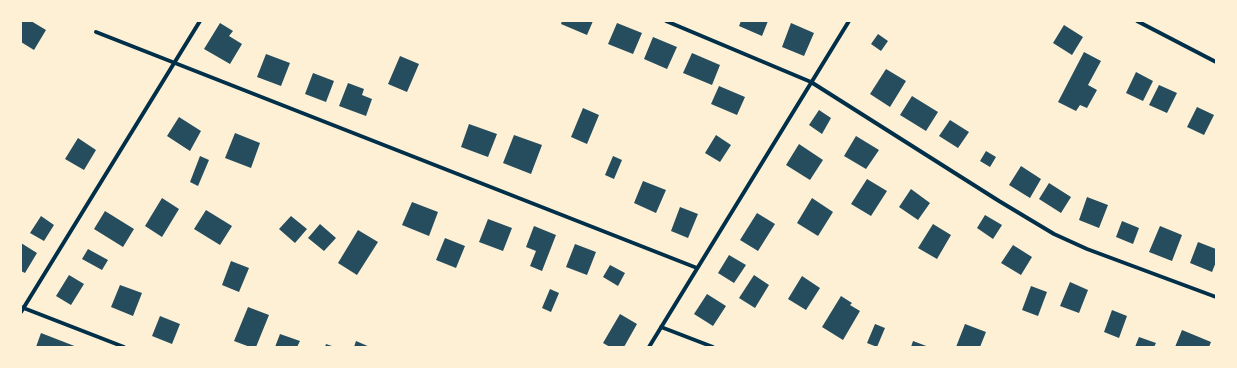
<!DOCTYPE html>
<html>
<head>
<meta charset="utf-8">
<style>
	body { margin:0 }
	#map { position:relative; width:1237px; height:368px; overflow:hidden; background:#fdf0d5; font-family:Commissioner,sans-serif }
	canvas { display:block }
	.frame { position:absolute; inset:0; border:22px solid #fdf0d5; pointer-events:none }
</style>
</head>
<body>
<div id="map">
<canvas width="1237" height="368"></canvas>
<div class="frame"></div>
</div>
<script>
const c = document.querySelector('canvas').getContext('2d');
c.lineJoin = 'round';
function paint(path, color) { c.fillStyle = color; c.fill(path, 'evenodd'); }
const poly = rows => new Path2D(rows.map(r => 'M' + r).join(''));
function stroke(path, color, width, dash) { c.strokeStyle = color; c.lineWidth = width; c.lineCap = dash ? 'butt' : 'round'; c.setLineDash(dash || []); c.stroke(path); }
paint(poly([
	[21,21,31,21,46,30,34,50,21,42],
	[562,21,593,21,587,35,561,24],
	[741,21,768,21,762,36,739,26],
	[220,23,233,31,229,36,242,44,230,64,204,49],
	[617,23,642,33,633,54,608,44],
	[791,23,814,33,804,56,782,47],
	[1064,25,1083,37,1072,55,1053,43],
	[878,34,888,41,881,51,871,44],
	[653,37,677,47,667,69,644,59],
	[1084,52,1101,61,1088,85,1097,90,1087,108,1080,105,1076,111,1058,102],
	[692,53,720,65,712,85,683,73],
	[266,54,290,63,281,86,257,77],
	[400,56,419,64,407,92,388,84],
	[886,69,906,81,890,107,870,94],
	[1136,72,1153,81,1143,101,1126,93],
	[313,73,334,81,326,102,305,94],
	[348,83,364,89,362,95,372,99,366,116,339,106],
	[1159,85,1177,93,1167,113,1149,105],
	[719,86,745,97,737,115,711,104],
	[912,96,938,112,926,131,900,115],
	[1197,107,1214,115,1204,135,1187,127],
	[583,108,599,115,587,144,571,137],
	[819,110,831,118,822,134,809,125],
	[179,117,201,131,190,151,167,136],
	[950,120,969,132,958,148,939,136],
	[469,124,497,134,488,157,461,147],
	[235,133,260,143,251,168,225,158],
	[514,135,542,145,531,174,503,163],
	[716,135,731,145,720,162,705,153],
	[856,136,879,150,866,169,844,156],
	[78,138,96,150,84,170,65,159],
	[799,144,823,160,810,180,786,165],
	[986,151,996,157,990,167,980,161],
	[200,156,209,160,198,186,190,182],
	[613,156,622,160,614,179,605,175],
	[1021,166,1041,179,1030,198,1009,185],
	[867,179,887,191,871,216,851,204],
	[643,181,666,190,656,213,634,203],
	[1049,183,1071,197,1061,213,1039,199],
	[911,189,930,203,918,220,899,207],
	[1087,197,1108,205,1099,228,1079,220],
	[162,198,179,209,162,237,145,226],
	[812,198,833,212,818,236,797,223],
	[412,202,438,212,429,236,402,225],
	[680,207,698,214,688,238,671,231],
	[206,210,232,226,220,245,194,229],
	[105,211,134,229,123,247,94,229],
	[757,213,775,224,758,251,740,240],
	[985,215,1002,225,993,239,977,228],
	[41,216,54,225,44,241,30,233],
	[291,216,307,229,295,243,279,229],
	[488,219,512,228,503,251,479,242],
	[1122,221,1139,228,1133,244,1116,237],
	[320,224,336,238,324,251,308,238],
	[933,224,951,235,937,259,918,248],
	[534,226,556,235,542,271,530,266,536,251,526,247],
	[1160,226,1182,235,1172,261,1149,252],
	[358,230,378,242,357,275,338,263],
	[445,238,465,246,456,268,436,260],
	[1198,242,1216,249,1216,262,1212,272,1190,263],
	[21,243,37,253,25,273,21,271],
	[575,244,596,252,587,275,566,267],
	[1013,245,1032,257,1021,275,1001,263],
	[88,249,108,260,102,270,82,259],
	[729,255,746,265,734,283,718,273],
	[231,261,249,268,239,292,222,285],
	[610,265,625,273,618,286,603,277],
	[69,275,84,284,71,305,56,296],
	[754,275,769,285,755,308,739,298],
	[802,276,820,288,806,310,788,299],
	[1070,282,1088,290,1079,313,1060,306],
	[120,285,142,293,133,316,111,307],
	[1031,286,1047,292,1038,316,1022,310],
	[550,289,559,293,551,312,542,308],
	[707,294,726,306,713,326,694,314],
	[841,296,852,303,850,305,860,311,843,340,822,327],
	[248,307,269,315,256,347,250,347,234,341],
	[1112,310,1127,316,1119,338,1104,332],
	[620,314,637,324,624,347,610,347,603,343],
	[160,316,180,324,172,344,152,336],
	[875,324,885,328,877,347,867,343],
	[965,324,986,332,980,347,956,347],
	[1182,330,1211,342,1209,347,1175,347],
	[41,333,77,347,36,347],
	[280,334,300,341,297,347,275,347],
	[1139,337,1156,343,1154,347,1135,347],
	[356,341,370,347,354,347],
	[913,341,929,347,911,347],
	[326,344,335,347,325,347]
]), '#264d5e');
stroke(poly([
	[666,21,811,82,999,201,1054,234,1087,249,1216,297],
	[1137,21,1216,62],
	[96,32,697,268],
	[21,307,124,347],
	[21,312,200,21],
	[661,327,713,347],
	[649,347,849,21]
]), '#003049', 4);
</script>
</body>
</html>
